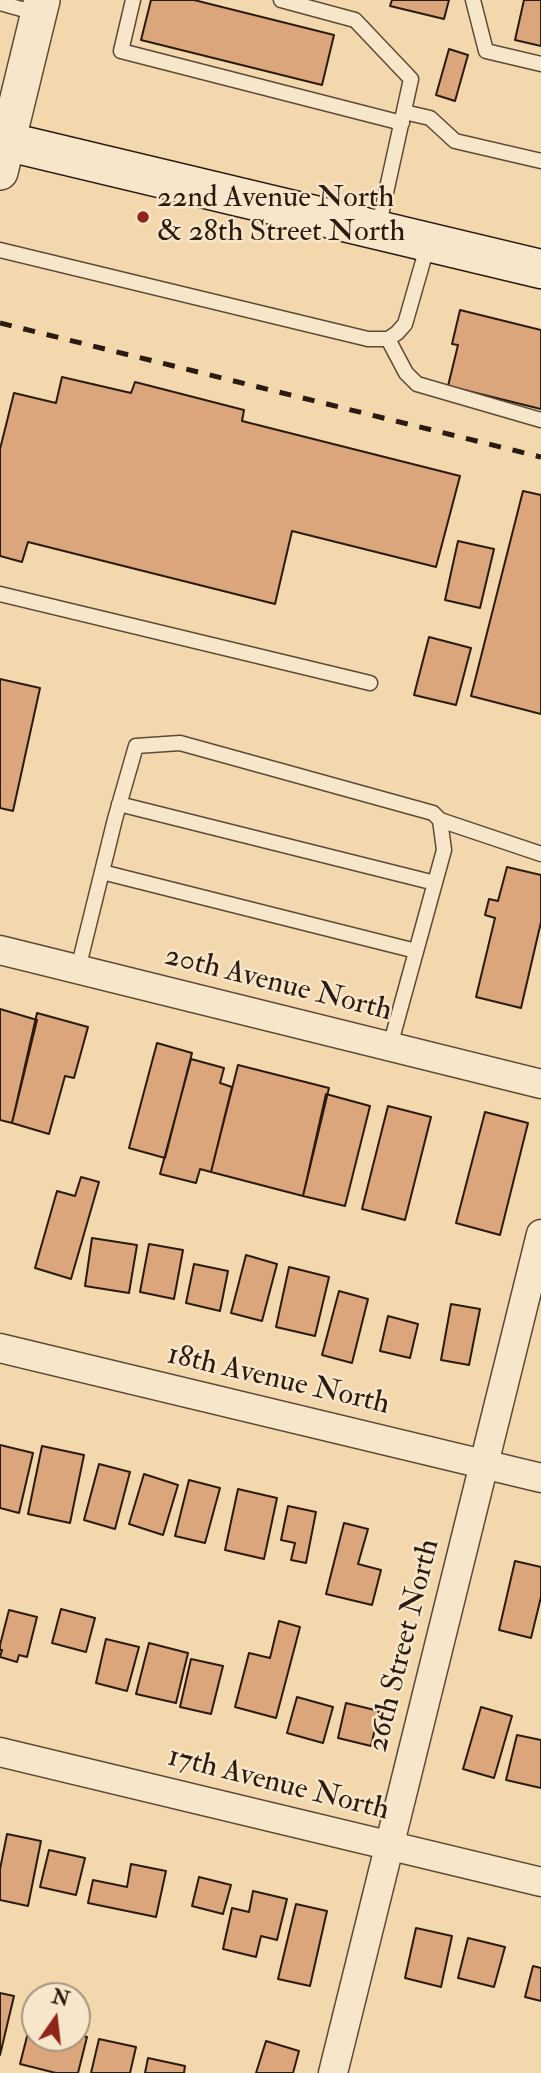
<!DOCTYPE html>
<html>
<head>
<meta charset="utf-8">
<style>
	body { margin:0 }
	#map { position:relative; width:541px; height:2073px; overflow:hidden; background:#f3d8ad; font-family:"IM FELL Double Pica",serif }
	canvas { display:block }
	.north { position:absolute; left:21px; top:1982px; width:70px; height:70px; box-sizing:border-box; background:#f7e6ca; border:2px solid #a59480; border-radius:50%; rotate:14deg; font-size:19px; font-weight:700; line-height:28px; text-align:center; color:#2a1a10 }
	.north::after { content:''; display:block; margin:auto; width:24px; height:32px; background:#8f2418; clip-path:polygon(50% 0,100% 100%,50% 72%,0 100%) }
</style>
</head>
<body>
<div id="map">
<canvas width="541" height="2073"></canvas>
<div class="north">N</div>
</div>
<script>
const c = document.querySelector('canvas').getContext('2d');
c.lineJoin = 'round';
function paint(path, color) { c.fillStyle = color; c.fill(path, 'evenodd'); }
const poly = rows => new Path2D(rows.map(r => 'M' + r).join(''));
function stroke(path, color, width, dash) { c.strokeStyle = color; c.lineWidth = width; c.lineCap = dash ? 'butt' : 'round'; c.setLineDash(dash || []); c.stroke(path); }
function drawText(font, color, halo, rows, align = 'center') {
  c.font = font + ' "IM FELL Double Pica",serif'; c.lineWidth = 5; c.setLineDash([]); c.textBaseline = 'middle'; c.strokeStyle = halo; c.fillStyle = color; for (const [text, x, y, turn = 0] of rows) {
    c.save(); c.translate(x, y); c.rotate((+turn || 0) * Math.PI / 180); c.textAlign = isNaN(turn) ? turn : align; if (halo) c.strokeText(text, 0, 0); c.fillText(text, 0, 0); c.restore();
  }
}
const building = poly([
	[151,0,194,0,334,35,322,85,141,40,151,0],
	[392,0,449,0,444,19,390,6,392,0],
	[524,0,541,0,541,46,515,40,524,0],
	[449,49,468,55,455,101,436,95,449,49],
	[460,310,541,330,541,409,448,386,458,345,452,344,460,310],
	[62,377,131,393,135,382,244,410,242,421,460,476,436,567,292,531,275,604,28,542,22,562,0,556,0,449,14,393,56,403,62,377],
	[523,491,541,495,541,714,471,696,523,491],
	[458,541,494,549,480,608,445,600,458,541],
	[429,637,471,648,456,705,414,695,429,637],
	[0,679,40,688,13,811,0,808,0,679],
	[507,867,541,875,541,922,521,1008,476,997,495,918,485,915,489,899,498,901,507,867],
	[0,1009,37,1020,12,1123,0,1120,0,1009],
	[37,1013,88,1027,74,1078,65,1076,49,1134,12,1123,37,1013],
	[157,1043,192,1053,165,1158,129,1148,157,1043],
	[191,1059,224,1068,220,1083,232,1087,211,1172,200,1169,196,1183,160,1174,191,1059],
	[238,1065,329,1088,303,1196,211,1172,238,1065],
	[326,1094,370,1106,345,1206,303,1196,326,1094],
	[388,1106,431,1117,405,1220,362,1209,388,1106],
	[485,1112,528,1123,500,1235,456,1223,485,1112],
	[81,1177,99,1182,71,1279,35,1268,57,1191,75,1196,81,1177],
	[92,1238,137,1245,129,1293,85,1286,92,1238],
	[149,1244,183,1250,174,1299,140,1292,149,1244],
	[246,1255,277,1264,262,1321,231,1313,246,1255],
	[194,1264,228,1271,220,1311,186,1303,194,1264],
	[289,1267,329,1277,315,1336,276,1327,289,1267],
	[339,1291,368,1299,352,1363,322,1355,339,1291],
	[451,1304,480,1309,469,1365,441,1360,451,1304],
	[388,1316,418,1324,410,1358,380,1351,388,1316],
	[0,1445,33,1453,19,1513,0,1508,0,1445],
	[42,1446,84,1455,70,1523,28,1514,42,1446],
	[99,1464,130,1472,115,1529,84,1520,99,1464],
	[144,1474,178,1485,163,1535,129,1524,144,1474],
	[189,1480,220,1488,205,1543,175,1536,189,1480],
	[238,1489,277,1498,264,1559,225,1550,238,1489],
	[288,1506,316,1512,306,1563,291,1560,295,1543,281,1540,288,1506],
	[344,1523,368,1529,358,1564,381,1570,372,1605,326,1594,344,1523],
	[515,1561,541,1567,541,1597,531,1638,499,1630,515,1561],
	[61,1609,95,1618,86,1652,52,1643,61,1609],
	[9,1610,37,1617,27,1657,19,1655,17,1662,0,1657,2,1650,0,1650,0,1645,9,1610],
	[279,1621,300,1627,276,1718,235,1707,249,1653,270,1658,279,1621],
	[106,1639,139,1647,127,1691,96,1683,106,1639],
	[149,1643,188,1653,176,1703,136,1694,149,1643],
	[191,1659,223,1666,211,1714,180,1707,191,1659],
	[297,1697,333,1707,323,1743,287,1733,297,1697],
	[346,1703,379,1711,371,1746,338,1738,346,1703],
	[481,1707,512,1716,494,1778,463,1769,481,1707],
	[517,1735,541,1740,541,1788,506,1780,517,1735],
	[7,1834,41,1841,28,1906,0,1900,0,1869,7,1834],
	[49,1850,85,1858,76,1895,40,1887,49,1850],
	[131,1864,166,1871,156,1917,88,1903,93,1880,127,1887,131,1864],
	[199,1877,231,1885,223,1914,192,1906,199,1877],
	[253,1891,287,1899,277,1940,261,1936,256,1957,223,1949,232,1908,249,1912,253,1891],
	[296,1904,327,1911,310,1986,278,1979,296,1904],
	[416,1928,452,1936,441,1987,405,1978,416,1928],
	[468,1938,505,1947,494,1987,458,1978,468,1938],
	[533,1966,541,1968,541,2001,525,1997,533,1966],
	[0,1993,14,1996,0,2055,0,1993],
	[35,2005,35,2038,77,2038,77,2034,87,2037,78,2073,56,2073,20,2064,35,2005],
	[99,2039,136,2047,130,2073,91,2073,99,2039],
	[266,2041,299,2051,293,2073,256,2073,266,2041],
	[148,2058,185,2066,184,2073,145,2073,148,2058]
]);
paint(building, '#dba67c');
stroke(building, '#2a1a10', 2);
const service = poly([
	[133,0,121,51,402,123],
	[281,0,355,20,411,79,378,229],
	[473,0,486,51,541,64],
	[0,3,39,14],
	[404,112,430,118,455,141,541,161],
	[0,250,368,339,388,339,397,333,405,324,428,244],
	[388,339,406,373,417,384,541,420],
	[0,594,370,683],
	[119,804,435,883],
	[440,820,541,854],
	[102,872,416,951],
	[78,969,115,819,136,746,180,743,433,813,440,820,444,850,390,1046]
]);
const minor = poly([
	[0,950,541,1084],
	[0,1348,541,1478],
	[0,1752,541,1882],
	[333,2073,541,1234]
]);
const tertiary = poly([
	[0,172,42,0]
]);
const secondary = poly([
	[0,140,541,269]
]);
stroke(service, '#5c4a37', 17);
stroke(minor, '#5c4a37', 31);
stroke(tertiary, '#5c4a37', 38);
stroke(secondary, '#2a1a10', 41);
stroke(service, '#f7e6ca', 14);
stroke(minor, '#f7e6ca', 28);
stroke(tertiary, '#f7e6ca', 35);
stroke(secondary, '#f7e6ca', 38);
stroke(poly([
	[0,323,541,457]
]), '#2a1a10', 5, [12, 12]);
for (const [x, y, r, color] of [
	[143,217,7,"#8f2418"]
]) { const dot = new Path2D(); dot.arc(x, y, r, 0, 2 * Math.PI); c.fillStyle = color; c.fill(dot); stroke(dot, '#f7e6ca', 2.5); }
drawText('30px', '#2a1a10', '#f7e6ca', [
	["22nd Avenue North",157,200],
	["& 28th Street North",157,234]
], 'left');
drawText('30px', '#2a1a10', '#f7e6ca', [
	["20th Avenue North",278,985,14],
	["18th Avenue North",278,1381,13],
	["26th Street North",405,1646,-76],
	["17th Avenue North",278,1785,14]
]);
</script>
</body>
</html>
